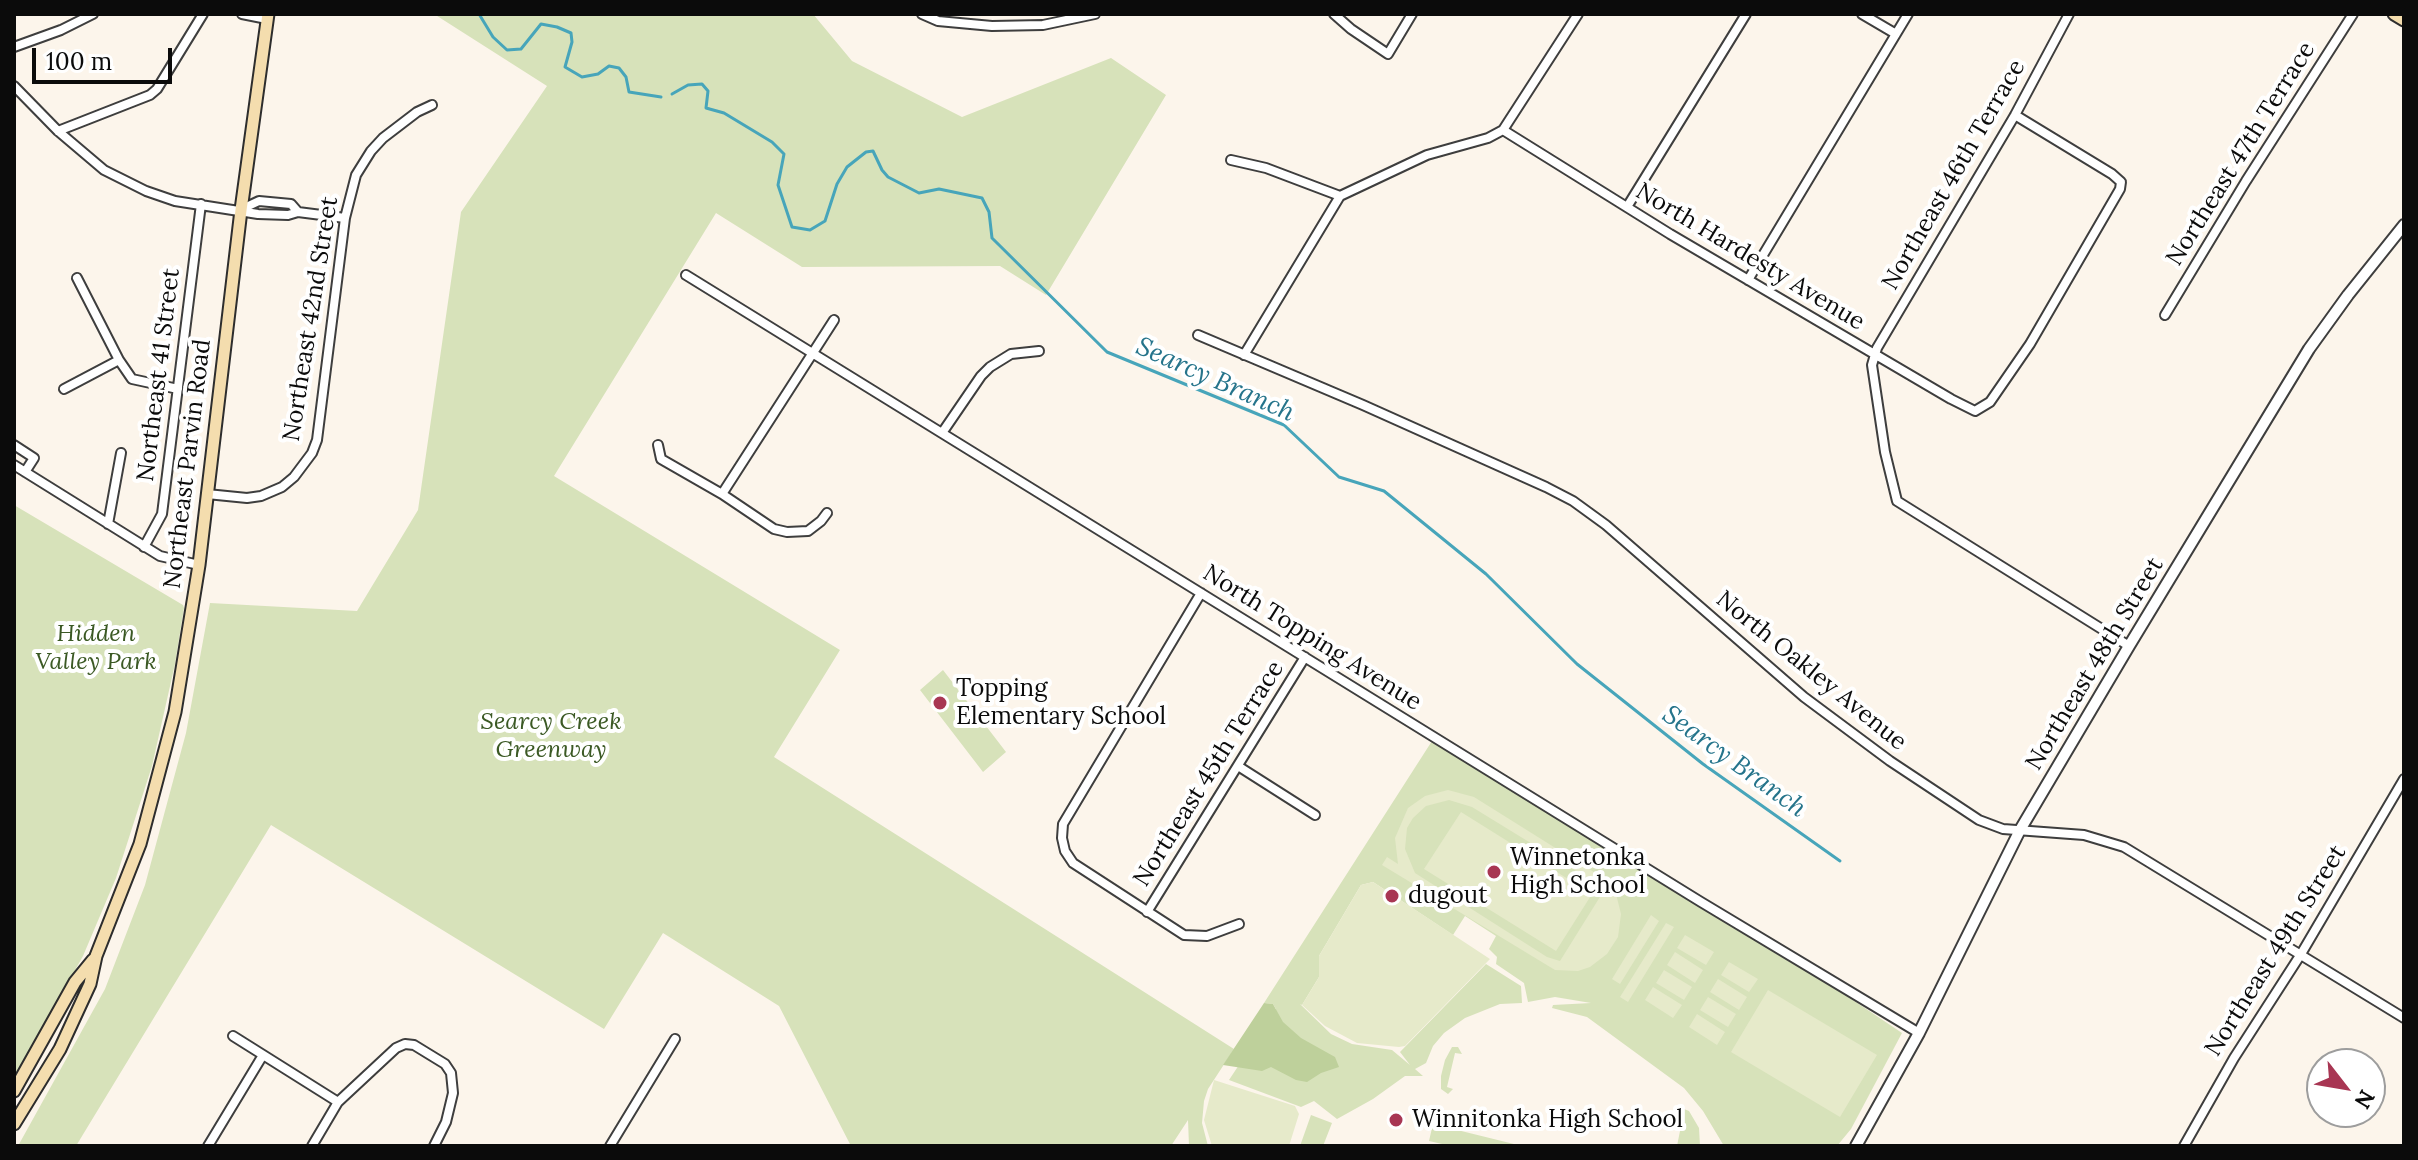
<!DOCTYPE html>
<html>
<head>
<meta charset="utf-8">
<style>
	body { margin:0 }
	#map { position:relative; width:2418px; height:1160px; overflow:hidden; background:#fcf5eb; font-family:Lora,serif }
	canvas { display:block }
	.frame { position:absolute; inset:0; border:16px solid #0b0b0b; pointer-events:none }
	.north { position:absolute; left:2306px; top:1048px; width:80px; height:80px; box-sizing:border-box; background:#fff; border:2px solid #9d9d9d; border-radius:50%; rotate:121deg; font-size:22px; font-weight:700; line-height:32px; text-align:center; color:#0b0b0b }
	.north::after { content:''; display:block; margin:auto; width:28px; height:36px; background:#a83653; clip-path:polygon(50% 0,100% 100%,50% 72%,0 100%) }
	.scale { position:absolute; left:32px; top:48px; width:140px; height:36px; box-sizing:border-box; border:4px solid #0b0b0b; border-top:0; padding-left:10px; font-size:24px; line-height:28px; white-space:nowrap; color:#0b0b0b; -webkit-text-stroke:6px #fff; paint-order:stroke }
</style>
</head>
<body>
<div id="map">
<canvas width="2418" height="1160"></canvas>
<div class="frame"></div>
<div class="north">N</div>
<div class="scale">100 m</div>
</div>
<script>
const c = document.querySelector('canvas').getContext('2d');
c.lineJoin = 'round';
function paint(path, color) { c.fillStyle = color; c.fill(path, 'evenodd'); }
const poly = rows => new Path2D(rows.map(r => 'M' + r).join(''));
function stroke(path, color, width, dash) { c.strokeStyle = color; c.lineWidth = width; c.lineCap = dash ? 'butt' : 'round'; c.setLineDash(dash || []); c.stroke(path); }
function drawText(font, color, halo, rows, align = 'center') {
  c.font = font + ' Lora,serif'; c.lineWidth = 8; c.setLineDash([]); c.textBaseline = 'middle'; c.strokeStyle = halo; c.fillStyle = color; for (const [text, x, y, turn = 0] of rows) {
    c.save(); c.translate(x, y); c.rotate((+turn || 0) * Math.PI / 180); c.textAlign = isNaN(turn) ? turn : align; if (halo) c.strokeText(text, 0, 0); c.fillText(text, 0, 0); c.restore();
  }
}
paint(poly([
	[434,14,813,14,852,61,962,117,1111,58,1166,95,1046,295,1000,266,802,267,716,213,554,476,840,650,774,757,1234,1049,1208,1089,1204,1101,1202,1123,1208,1146,1189,1146,1188,1120,1171,1146,851,1146,779,1006,663,933,604,1029,271,825,76,1146,18,1146,105,989,145,885,186,733,210,603,357,611,418,510,461,212,547,86],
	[14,505,183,605,184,608,175,664,152,766,116,878,83,956,14,1079],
	[943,670,1006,752,983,772,920,690],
	[1432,741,1835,988,1902,1033,1851,1129,1837,1146,1724,1146,1703,1111,1684,1088,1587,1017,1552,1008,1553,1005,1591,1003,1555,997,1528,1002,1524,983,1496,964,1497,957,1489,949,1496,936,1465,916,1453,935,1373,882,1361,885,1319,956,1319,977,1302,1005,1300,1004,1331,1034,1352,1044,1392,1050,1410,1065,1400,1052,1486,964,1521,986,1522,1003,1500,1004,1465,1018,1444,1033,1433,1046,1426,1063,1415,1069,1423,1076,1405,1076,1373,1099,1337,1119,1314,1101,1301,1107,1229,1080,1276,1009,1273,1004,1264,1003],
	[1452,1047,1458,1047,1462,1054,1455,1053,1447,1087,1453,1089,1448,1094,1441,1089,1441,1076,1445,1060],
	[1684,1109,1689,1111,1699,1128,1700,1146,1677,1146,1683,1116,1677,1114],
	[1311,1115,1332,1123,1323,1146,1300,1146],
	[1437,1125,1518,1145,1451,1146,1429,1141,1432,1128]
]), '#d7e2ba');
paint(poly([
	[1264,1003,1273,1004,1283,1022,1301,1038,1335,1057,1339,1067,1321,1073,1307,1082,1296,1080,1271,1067,1262,1071,1223,1065]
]), '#bed09b');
paint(poly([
	[1448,790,1474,797,1605,879,1616,894,1621,914,1618,937,1607,954,1590,967,1578,971,1555,970,1382,865,1387,857,1398,864,1395,838,1408,808,1425,796],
	[1449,800,1472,807,1591,880,1603,892,1560,961,1547,957,1415,873,1405,849,1407,828,1413,818,1426,806],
	[1461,812,1592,894,1556,951,1424,869],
	[1373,882,1490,959,1405,1046,1399,1047,1357,1043,1325,1026,1302,1005,1319,977,1319,956,1361,885],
	[1651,915,1659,921,1620,984,1612,979],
	[1666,923,1674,927,1628,1002,1620,997],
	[1685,935,1714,952,1706,965,1677,948],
	[1675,952,1703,970,1695,983,1667,965],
	[1729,962,1758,979,1749,992,1721,975],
	[1664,970,1692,987,1684,1000,1656,983],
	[1718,979,1747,997,1739,1010,1710,992],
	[1653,987,1682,1005,1673,1018,1645,1000],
	[1768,990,1877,1055,1840,1117,1731,1052],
	[1708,997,1736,1014,1728,1027,1700,1010],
	[1697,1014,1725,1032,1717,1045,1689,1027],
	[1214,1080,1295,1106,1299,1114,1289,1146,1212,1146,1204,1120]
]), '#e6eaca');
stroke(poly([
	[479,14,493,37,507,50,521,49,541,24,557,27,571,33,572,42,565,67,582,77,598,74,609,66,619,68,626,77,629,92,661,97],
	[672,94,688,85,702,84,708,91,706,108,724,113,772,142,784,154,778,185,792,227,810,230,825,221,837,184,847,167,866,152,873,151,882,170,888,177,919,193,939,189,982,198,989,212,992,238,1107,352,1284,425,1339,477,1384,491,1486,574,1577,664,1703,764,1840,861]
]), '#47a5ba', 3);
const minor = poly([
	[242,14,267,19],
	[922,14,938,21,992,26,1043,25,1095,14],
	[1334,14,1351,29,1388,54,1412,14],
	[1862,14,1896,34],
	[2069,14,2015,115,1877,348,1872,365,1885,452,1897,501,2129,646],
	[14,47,61,30,93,14],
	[14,86,58,131,104,170,146,191,175,201,258,214,288,215,298,212,345,218],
	[1503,130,1670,234,1951,399,1975,411,1990,402,2030,344,2120,189,2121,182,2112,174,2015,115],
	[58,131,150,95,157,89,203,14],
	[1231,160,1266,168,1340,196,1427,155,1488,138,1503,130,1578,14],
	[1627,207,1746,14],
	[242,209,259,201,291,204,298,212],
	[686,275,1701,902,1919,1033],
	[77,278,119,360,132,379,178,389],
	[1748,280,1908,14],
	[2165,315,2246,181,2353,14],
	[1198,335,1363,405,1546,487,1573,501,1606,525,1804,697,1890,761,1979,820,2003,829,2084,835,2124,847,2404,1018],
	[1244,355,1340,196],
	[64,389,119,360],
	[942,433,981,376,990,367,1011,354,1039,351],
	[14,445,34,458,25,472],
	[658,445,661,459,722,494,774,529,787,532,808,531,821,521,827,513],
	[14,465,160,556,199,565],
	[207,494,247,498,261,496,282,487,294,477,312,453,317,440,345,218,356,175,371,151,383,138,417,112,432,105],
	[722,494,834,320],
	[108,524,121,453],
	[144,547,162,514,201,204],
	[1201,593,1063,824,1062,838,1065,851,1073,863,1184,935,1207,936,1239,924],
	[1238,766,1315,815],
	[1147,912,1305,657],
	[233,1036,338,1102],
	[208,1146,263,1055],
	[312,1146,338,1102,396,1048,405,1044,414,1045,445,1064,451,1073,453,1093,446,1122,434,1146],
	[610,1146,675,1039],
	[2184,1146,2234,1058,2301,954,2404,779]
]);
const tertiary = poly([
	[1856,1146,1919,1033,2020,830,2129,646,2309,349,2348,295,2404,225]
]);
const secondary = poly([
	[2394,14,2404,20],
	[14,1091,75,982,93,960],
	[14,1124,60,1049,90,984,96,956,140,844,175,712,199,565,241,210,268,14]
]);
stroke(minor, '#3e3e3e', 12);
stroke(tertiary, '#3e3e3e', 14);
stroke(secondary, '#2d2d2d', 15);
stroke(minor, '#fff', 8);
stroke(tertiary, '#fff', 10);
stroke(secondary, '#f4ddae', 11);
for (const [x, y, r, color] of [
	[940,703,8,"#a83653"],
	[1494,872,8,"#a83653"],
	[1392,896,8,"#a83653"],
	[1396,1120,8,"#a83653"]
]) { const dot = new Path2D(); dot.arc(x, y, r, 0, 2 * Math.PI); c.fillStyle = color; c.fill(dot); stroke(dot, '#fff', 3); }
drawText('24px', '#0b0b0b', '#fff', [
	["Northeast 47th Terrace",2241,154,-58],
	["Northeast 46th Terrace",1954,175,-60],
	["North Hardesty Avenue",1750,257,31],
	["Northeast 42nd Street",311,319,-81],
	["Northeast 41 Street",159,375,-83],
	["Northeast Parvin Road",188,464,-83],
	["North Topping Avenue",1312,638,32],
	["Northeast 48th Street",2095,664,-59],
	["North Oakley Avenue",1811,671,39],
	["Northeast 45th Terrace",1209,774,-58],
	["Northeast 49th Street",2276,951,-58]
]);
drawText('italic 24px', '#3b5924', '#fff', [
	["Hidden",96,634],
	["Valley Park",96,662],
	["Searcy Creek",551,722],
	["Greenway",551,750]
]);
drawText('24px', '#0b0b0b', '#fff', [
	["Topping",956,689],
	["Elementary School",956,717],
	["Winnetonka",1510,858],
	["High School",1510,886],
	["dugout",1408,896],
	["Winnitonka High School",1412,1120]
], 'left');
drawText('italic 26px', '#25748b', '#fff', [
	["Searcy Branch",1215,380,24],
	["Searcy Branch",1734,762,36]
]);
</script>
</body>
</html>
